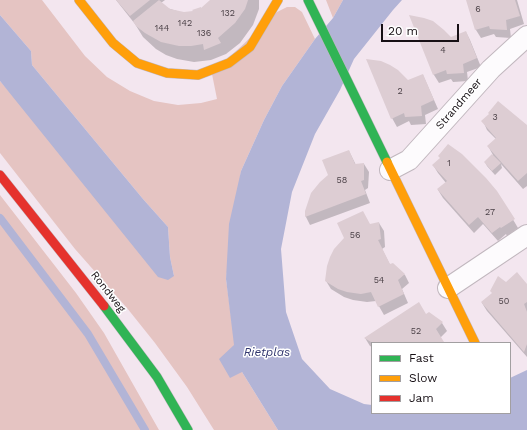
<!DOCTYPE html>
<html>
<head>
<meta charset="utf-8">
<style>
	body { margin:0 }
	#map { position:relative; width:527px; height:430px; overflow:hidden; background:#f3e6ef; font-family:"Work Sans",sans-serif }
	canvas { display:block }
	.legend { position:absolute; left:371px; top:342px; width:140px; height:72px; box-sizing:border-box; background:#fff; border:1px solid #a29fa1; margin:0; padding:5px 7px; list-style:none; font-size:12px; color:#171015 }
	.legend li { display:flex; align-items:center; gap:8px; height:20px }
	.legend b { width:20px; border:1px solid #a29fa1 }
	.scale { position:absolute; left:381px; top:24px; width:78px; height:18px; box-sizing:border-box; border:2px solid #171015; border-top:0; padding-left:5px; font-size:12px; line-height:14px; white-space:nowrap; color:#171015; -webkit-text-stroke:3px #fff; paint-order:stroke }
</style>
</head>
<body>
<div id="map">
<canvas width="527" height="430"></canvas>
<ul class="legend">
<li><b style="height:5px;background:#30b455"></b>Fast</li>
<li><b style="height:5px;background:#ff9f0a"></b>Slow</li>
<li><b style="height:5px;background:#e5322d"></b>Jam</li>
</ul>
<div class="scale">20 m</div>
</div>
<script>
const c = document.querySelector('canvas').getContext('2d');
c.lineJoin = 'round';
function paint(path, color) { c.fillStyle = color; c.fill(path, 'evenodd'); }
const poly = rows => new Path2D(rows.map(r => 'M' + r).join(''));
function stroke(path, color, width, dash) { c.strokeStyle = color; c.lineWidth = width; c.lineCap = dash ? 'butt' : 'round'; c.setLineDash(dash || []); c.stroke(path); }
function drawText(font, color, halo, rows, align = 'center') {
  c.font = font + ' "Work Sans",sans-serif'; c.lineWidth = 3; c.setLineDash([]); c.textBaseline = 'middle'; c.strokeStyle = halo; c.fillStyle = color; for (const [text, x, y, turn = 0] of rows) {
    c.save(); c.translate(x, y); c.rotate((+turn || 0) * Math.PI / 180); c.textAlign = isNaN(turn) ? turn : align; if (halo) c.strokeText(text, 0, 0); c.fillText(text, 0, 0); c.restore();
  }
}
paint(poly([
	[0,0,42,0,85,56,107,77,130,91,154,101,178,105,201,103,217,99,212,74,277,12,287,7,295,7,302,12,315,39,282,86,264,120,241,171,226,279,235,345,242,372,278,430,214,430,187,387,155,343,127,308,75,249,0,153,0,81,174,276,170,257,168,227,143,199,32,65,31,51,0,15],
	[326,0,343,0,333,18],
	[0,195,76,293,104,333,159,430,0,430]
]), '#e5c4c2');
paint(poly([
	[343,0,402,0,393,10,354,59,340,90,315,134,292,192,281,249,286,312,302,359,330,389,364,404,372,405,372,413,510,413,510,378,527,370,527,430,278,430,242,372,230,378,219,359,234,345,226,279,229,224,241,171,264,120,282,86,315,39,333,18],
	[0,15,31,51,32,65,143,199,168,227,170,257,174,276,168,280,158,277,0,81]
]), '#b2b4d6');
paint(poly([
	[116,0,165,0,161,3,167,8,184,13,194,12,204,7,211,0,259,0,259,9,253,25,240,43,226,54,211,60,194,62,177,59,166,55,156,49,143,37,135,24],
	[467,0,517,0,524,24,510,29,511,38,496,37,494,34,481,38,476,30],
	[411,16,451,38,466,32,470,40,481,67,467,72,468,81,453,82,451,79,439,83,434,75],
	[423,75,438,109,425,115,426,124,411,125,409,121,397,127,392,118,408,81],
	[483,121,527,127,527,186,523,189,501,164,502,168,495,175,487,166,485,162,493,155,488,146,496,139,487,130],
	[349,151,356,165,364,164,369,172,368,188,365,190,370,203,310,225,306,217,307,207,329,175],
	[433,165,505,206,518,228,507,236,506,234,498,241,483,224,474,233,443,198,438,190,446,183,438,173],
	[379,223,384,231,385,247,382,249,390,265,392,264,405,275,409,283,402,289,408,303,384,315,376,301,367,302,353,300,344,297,331,289,326,281,370,225],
	[506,283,527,285,527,357,487,311,482,303],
	[426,316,442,323,447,331,440,338,444,343,372,343,372,347,370,346,365,338]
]), '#0003');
stroke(poly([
	[0,218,88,334,145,430]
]), '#b2b4d6', 8);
paint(poly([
	[116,0,150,0,130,16],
	[159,0,170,9,184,12,193,11,192,10,201,7,201,8,210,0,248,0,245,9,235,23,218,38,221,43,204,50,203,44,191,46,179,46,161,42,145,33,136,26,133,21],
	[466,0,515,0,520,16,506,20,507,30,490,29,489,26,475,30],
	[409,15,424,18,433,21,444,30,451,37,466,31,477,58,463,64,464,73,447,74,446,70,433,75],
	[366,59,381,61,390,65,398,70,408,80,423,74,434,100,421,106,422,116,405,117,404,113,391,119],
	[498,101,527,125,527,173,518,181,487,146,496,138,481,121,489,114,488,113],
	[448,144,462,154,486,178,497,191,515,219,501,228,500,227,492,233,478,217,469,225,437,189,447,181,432,165,440,158,438,156],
	[349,150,355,164,364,163,364,180,361,181,366,194,305,217,305,211,311,193,320,182,328,175,322,160],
	[492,154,501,163,492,171,484,162],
	[363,211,370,224,379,222,381,239,378,240,390,264,393,263,405,274,398,280,404,294,378,307,371,292,361,294,347,292,338,289,325,281,327,266,330,257,334,249,344,238,337,223],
	[517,272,527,284,527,302,524,304,527,312,527,344,524,352,481,302,492,293,490,291,498,276,506,282],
	[419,302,426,314,429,312,443,322,436,329,444,342,443,343,373,343,364,338]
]), '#ddcdd3');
const street = poly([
	[390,170,409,160,491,69,527,36],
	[448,288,527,235]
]);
const fast = poly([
	[308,0,387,162],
	[104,306,157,377,188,430]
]);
const slow = poly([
	[79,0,113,43,137,63,167,73,198,75,229,63,250,47,278,0],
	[387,162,475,343]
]);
const jam = poly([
	[0,175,104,306]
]);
stroke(street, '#c1b7be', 22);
stroke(fast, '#c1b7be', 10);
stroke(slow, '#c1b7be', 10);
stroke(jam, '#c1b7be', 10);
stroke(street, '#fdfbfd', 20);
stroke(fast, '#30b455', 9);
stroke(slow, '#ff9f0a', 9);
stroke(jam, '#e5322d', 9);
drawText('9px', '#4a4046', null, [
	["6",478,9],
	["132",228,13],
	["142",185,23],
	["144",162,28],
	["136",204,33],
	["4",443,50],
	["2",400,91],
	["3",495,117],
	["1",449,163],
	["58",342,180],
	["27",490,212],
	["56",355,235],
	["54",379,280],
	["50",504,301],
	["52",416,331]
]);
drawText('11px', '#171015', '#fff', [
	["Strandmeer",459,104,-49],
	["Rondweg",108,292,52]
]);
drawText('italic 12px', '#333870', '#fff', [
	["Rietplas",267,352]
]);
</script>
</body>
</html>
